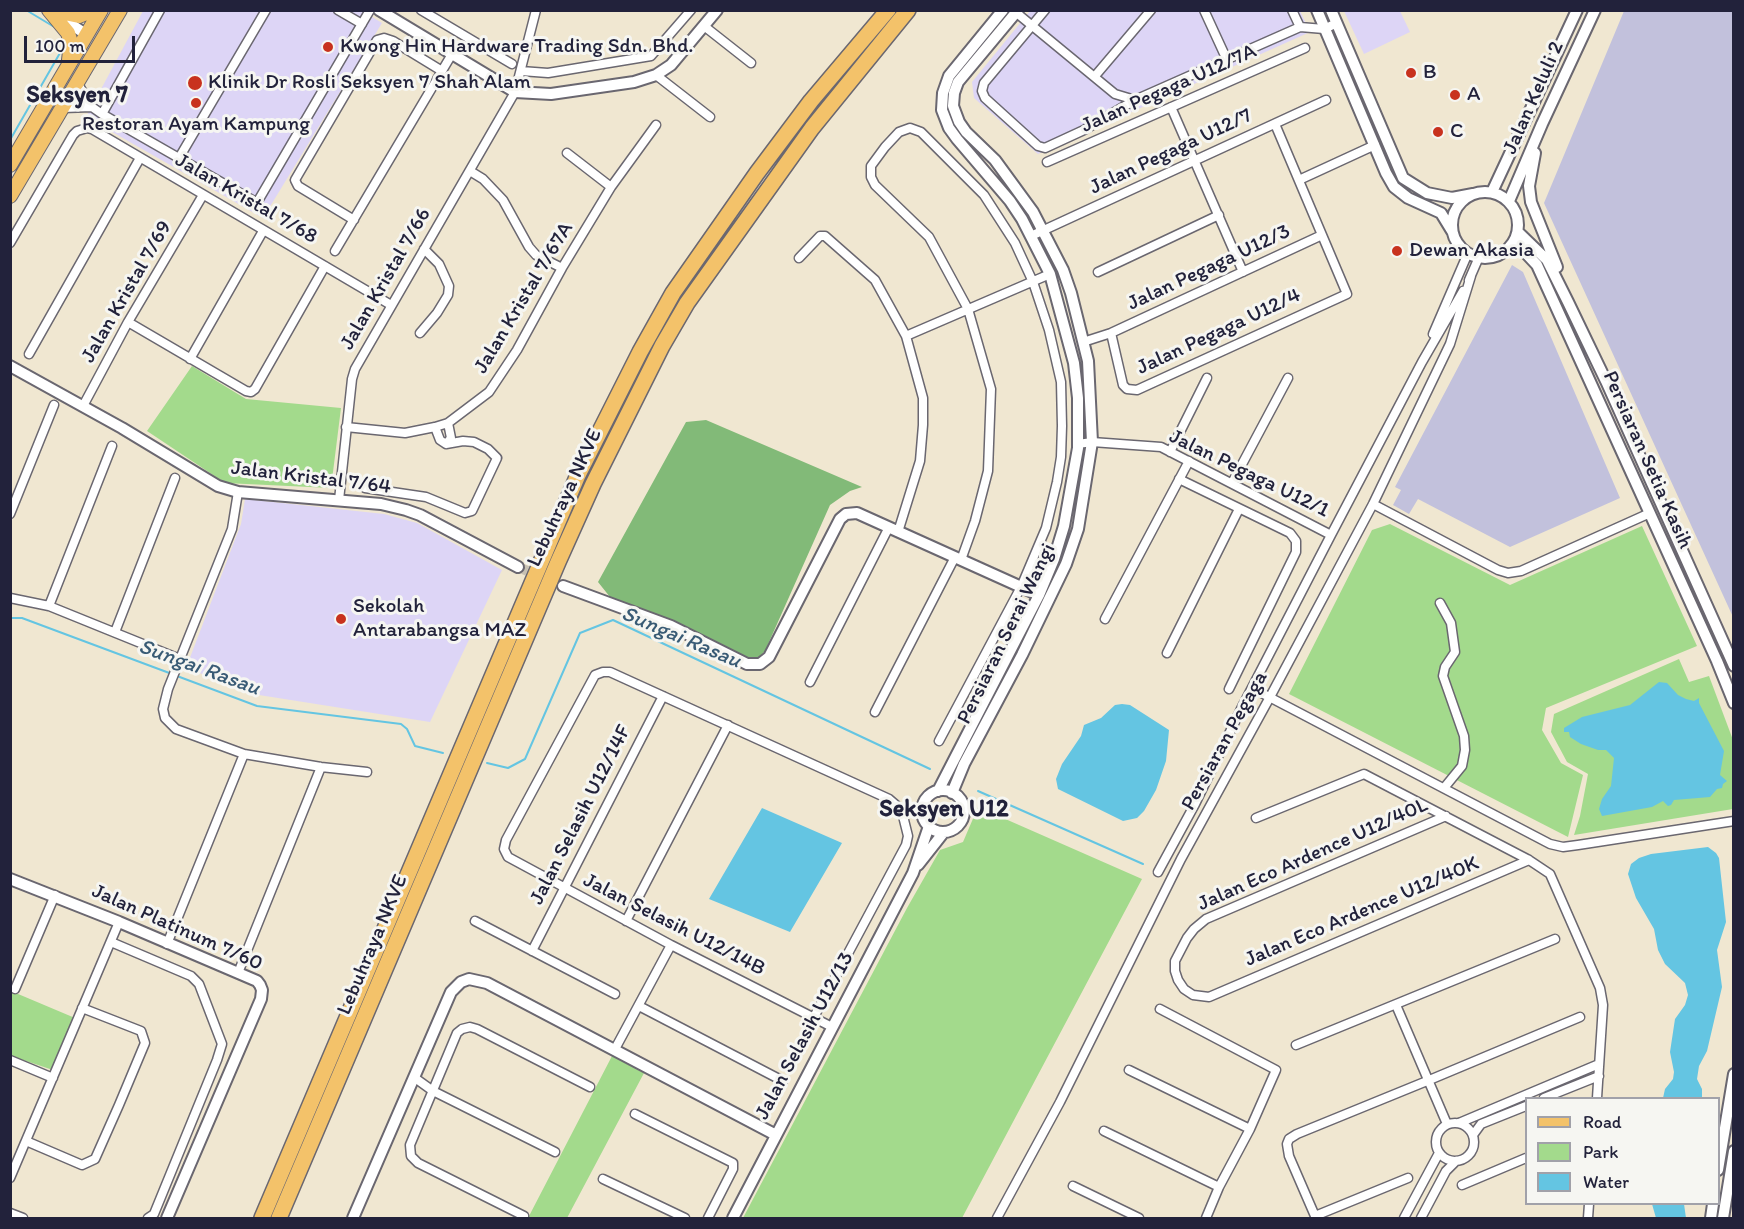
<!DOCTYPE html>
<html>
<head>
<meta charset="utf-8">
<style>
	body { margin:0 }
	#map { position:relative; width:1744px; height:1229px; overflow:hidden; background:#f0e7d1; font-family:Itim,sans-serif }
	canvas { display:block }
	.frame { position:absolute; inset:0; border:12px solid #22223b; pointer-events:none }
	.legend { position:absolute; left:1525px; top:1097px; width:195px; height:108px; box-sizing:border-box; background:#f6f6f2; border:2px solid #a1a1a9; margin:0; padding:8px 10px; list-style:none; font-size:18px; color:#22223b }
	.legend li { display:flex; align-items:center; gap:12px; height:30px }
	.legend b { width:30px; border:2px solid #a1a1a9 }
	.scale { position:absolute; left:24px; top:36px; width:111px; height:27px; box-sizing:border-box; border:3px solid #22223b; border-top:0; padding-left:8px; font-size:18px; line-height:21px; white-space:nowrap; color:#22223b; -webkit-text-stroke:4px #f6f6f2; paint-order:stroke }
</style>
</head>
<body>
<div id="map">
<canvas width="1744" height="1229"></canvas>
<div class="frame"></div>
<ul class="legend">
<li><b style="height:8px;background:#f3c26a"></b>Road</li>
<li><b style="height:16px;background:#a3da8c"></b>Park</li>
<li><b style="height:16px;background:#64c5e2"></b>Water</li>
</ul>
<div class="scale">100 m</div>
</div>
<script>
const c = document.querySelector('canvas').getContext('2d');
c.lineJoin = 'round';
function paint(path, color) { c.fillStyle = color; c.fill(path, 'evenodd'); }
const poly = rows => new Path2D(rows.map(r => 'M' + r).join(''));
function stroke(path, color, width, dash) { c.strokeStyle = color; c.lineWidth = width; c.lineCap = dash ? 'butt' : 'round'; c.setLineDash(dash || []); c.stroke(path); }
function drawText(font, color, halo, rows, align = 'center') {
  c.font = font + ' Itim,sans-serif'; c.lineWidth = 6; c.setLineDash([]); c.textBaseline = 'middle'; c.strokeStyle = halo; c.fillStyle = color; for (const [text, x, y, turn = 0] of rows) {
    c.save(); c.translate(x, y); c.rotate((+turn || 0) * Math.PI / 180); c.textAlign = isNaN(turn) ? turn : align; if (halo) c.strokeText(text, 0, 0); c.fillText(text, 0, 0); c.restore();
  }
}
paint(poly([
	[361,10,382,23,263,218,86,117,143,11],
	[1030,11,1300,11,1310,32,1038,154,974,98,972,82],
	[1344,11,1400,11,1410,32,1364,54],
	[245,499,384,514,417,523,502,570,430,722,259,695,186,668,241,524]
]), '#ddd5f6');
paint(poly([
	[1624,11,1733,11,1733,617,1544,203],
	[1512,265,1523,272,1620,498,1510,547,1418,499,1409,514,1393,505,1401,490,1395,487]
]), '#c2c1dc');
paint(poly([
	[192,366,246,399,341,408,331,488,225,483,147,431],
	[1390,524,1510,585,1642,526,1697,646,1546,708,1542,730,1561,763,1583,775,1568,837,1289,694,1372,530],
	[1679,659,1689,682,1709,676,1733,740,1733,809,1574,835,1580,816,1588,774,1567,762,1551,732,1554,714],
	[978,807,1142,879,962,1218,743,1218,907,908,940,850,963,842],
	[11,991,75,1018,53,1070,11,1056],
	[612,1056,644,1073,567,1218,528,1218]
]), '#a3da8c');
paint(poly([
	[706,420,862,487,850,491,830,505,765,651,758,658,748,658,671,620,610,597,598,582,686,422]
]), '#82ba78');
paint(poly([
	[1659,682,1667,683,1678,695,1686,699,1694,701,1699,698,1699,703,1724,751,1720,775,1727,781,1723,784,1722,788,1717,789,1710,797,1674,800,1671,805,1668,806,1663,801,1652,807,1602,816,1599,809,1602,799,1611,786,1614,758,1606,750,1598,750,1581,744,1570,737,1569,732,1564,732,1564,728,1582,717,1630,705],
	[1122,704,1130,705,1169,730,1166,761,1156,790,1144,811,1137,818,1123,821,1058,789,1056,779,1062,764,1081,736,1084,725,1101,718,1115,705],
	[762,808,842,843,790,932,709,899],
	[1708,847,1716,853,1719,858,1726,922,1717,950,1722,987,1707,1051,1699,1066,1697,1079,1702,1089,1702,1098,1663,1098,1665,1089,1673,1079,1674,1072,1670,1052,1675,1019,1685,1005,1688,995,1685,983,1665,964,1658,950,1654,929,1636,898,1628,874,1631,864,1639,858,1651,854],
	[1652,1204,1684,1204,1686,1218,1656,1218]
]), '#64c5e2');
stroke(poly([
	[26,10,56,28],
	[10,140,64,46],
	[10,618,22,618,172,674],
	[177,676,257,706,401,724,407,729,415,746,443,753],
	[487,763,508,768,525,759,580,633,613,620,930,769],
	[978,791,1143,864]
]), '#64c5e2', 2);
stroke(poly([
	[518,567,556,583]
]), '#c7c0b3', 10, [10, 5]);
const minor = poly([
	[338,10,362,24],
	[421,10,512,64],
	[1013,10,1115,94,1135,100],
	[1045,10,984,83,982,91,985,98,1038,146,1045,148,1084,130,1135,100,1300,27,1324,29,1337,23],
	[1204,10,1227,60],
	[1292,10,1300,27],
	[704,26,751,63],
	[521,71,548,73,651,56,691,10],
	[656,75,710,117],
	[1095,76,1151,10],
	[78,84,92,107,102,114,254,201,258,201,370,10],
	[1171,107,1243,272],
	[63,108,92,107],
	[102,114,160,10],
	[567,153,611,187],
	[179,158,266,10],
	[1047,162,1305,48],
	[470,171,483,179,503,200,529,247,536,255,562,268],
	[1299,180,1375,145],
	[354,220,298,186,295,180,377,40,384,38,393,41,442,71],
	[1031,236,1326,100],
	[10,243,73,135,77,131,87,128,92,129,391,305],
	[335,251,452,54],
	[799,258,820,236,825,236,875,280,906,336,923,398,923,425,920,461,898,532],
	[1098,272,1219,215],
	[1469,280,1479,257],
	[128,322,246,391,251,392,255,389,325,266],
	[420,333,437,313,448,295,449,286,439,264,424,249],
	[1111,333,1123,385,1127,389,1137,390,1347,294,1275,124],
	[1433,334,1468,253],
	[906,336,1050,274],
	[1083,342,1111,333,1322,235],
	[29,354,140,158],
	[190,359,263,231],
	[83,406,128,322,203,195],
	[346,427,405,433,435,427,448,423,489,392,517,350,562,268,611,187,656,125],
	[446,444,451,438,448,423],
	[1078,444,1092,442,1161,447,1331,535],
	[1170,452,1207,378],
	[1179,479,1290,533,1296,541,1296,552,1229,689],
	[1232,483,1288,378],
	[365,488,426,497,465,513,472,511,497,458,488,449,474,442,463,441,446,444,440,440,435,427],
	[238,492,232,529,168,689,163,709,165,718,176,729,244,754,321,767,367,772],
	[339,500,352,379,355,369,515,92,536,10],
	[1373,504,1498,570,1508,573,1521,571,1650,513],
	[10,514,54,405],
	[10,598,49,606,180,659],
	[1440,603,1451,623,1455,652,1445,667,1443,676,1464,736,1465,750,1462,766,1444,788],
	[49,606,112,446],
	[1105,619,1189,461],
	[115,632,175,478],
	[1167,653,1239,509],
	[810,682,889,527],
	[1252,688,1550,844,1563,847,1578,845,1734,821],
	[875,712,955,557],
	[939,741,1021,587,1046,528,1057,482,1061,457,1062,426,1061,382,1049,330,1033,282,1015,243,984,195,921,132,910,128,899,132,885,147,871,166,871,177,875,185,929,237,968,309,991,389,988,471,975,521,961,560],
	[1446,816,1206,919,1194,929,1187,938,1175,961,1175,971,1178,980,1184,989,1193,995,1209,997,1529,860],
	[1256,818,1364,774,1529,860,1550,874,1600,988,1603,1005,1597,1098],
	[1158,872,1195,804,1243,705,1331,535,1422,362,1463,291],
	[475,921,615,994],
	[626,921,728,725],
	[111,942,191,976,199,984,222,1044,217,1060,154,1214,148,1218],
	[167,944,244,754],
	[532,951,663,696],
	[238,973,321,767],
	[15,989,55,895],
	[1396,1005,1447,1124],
	[639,1006,783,1081],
	[1160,1009,1276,1070,1250,1129,1219,1187,1206,1218],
	[814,1017,906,845,908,836,902,812,896,805,889,799,610,672,603,672,595,675,506,840,504,849,508,857,671,945,832,1027],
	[1296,1045,1555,939],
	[615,1049,671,945],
	[10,1060,53,1078],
	[1129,1070,1250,1129],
	[415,1078,433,1091,555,1152],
	[1544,1098,1599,1076],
	[635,1114,733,1163,733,1169,708,1218],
	'1436 1142a19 19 0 1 1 38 0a19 19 0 1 1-38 0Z',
	[1459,1123,1599,1064],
	[1104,1131,1219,1187],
	[1473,1135,1481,1124,1526,1106],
	[26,1141,82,1165,95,1159,119,1105,145,1043,141,1031,82,1008],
	[10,1178,119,922],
	[1408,1178,1315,1216,1289,1156,1287,1144,1289,1139,1297,1134,1427,1081,1580,1017],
	[603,1179,685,1218],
	[1462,1185,1526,1158],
	[1073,1186,1139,1218],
	[10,1213,23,1218],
	[524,1216,418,1163,411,1156,410,1145,457,1033,462,1029,470,1027,477,1029,590,1087],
	[997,1218,1060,1102,1181,859,1270,697,1373,504,1450,344,1471,276],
	[1404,1218,1439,1153],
	[1421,1218,1446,1171,1456,1161],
	[1588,1218,1589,1204]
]);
const tertiary = poly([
	[379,10,515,92,551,94,634,82,656,75,671,65,717,10],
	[1317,10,1386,173,1394,187,1408,198,1441,213,1452,231],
	[1331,10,1403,178,1427,193,1452,198,1473,194],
	[57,15,87,35],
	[1535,153,1529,186,1531,202,1557,267],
	'1452 225a33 33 0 1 1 66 0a33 33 0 1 1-66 0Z',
	[1492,192,1577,10],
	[1509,201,1542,124,1595,10],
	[1518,232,1547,260,1568,302,1606,381,1734,666],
	[1510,247,1522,249,1537,265,1717,661,1734,703],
	[10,366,122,428,218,486,238,492,381,504,406,510,420,515,518,567],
	[563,586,671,626,747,664,760,664,769,657,840,519,846,514,857,513,1039,595],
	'922 811a21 21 0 1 1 42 0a21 21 0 1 1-42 0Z',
	[938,791,1039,595,1054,559,1064,526,1078,448,1078,398,1074,363,1050,274,1022,219,1010,201,957,139,949,128,942,110,943,93,949,76,1003,10],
	[952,793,964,764,1022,655,1066,564,1078,529,1092,442,1088,361,1071,293,1063,270,1033,212,995,160,966,132,959,122,953,106,954,93,958,82,1018,10],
	[918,865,944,832],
	[10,879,119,922,257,981,260,985,262,990,261,999,167,1218],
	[1718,1170,1734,1074],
	[353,1218,451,992,461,982,469,979,487,983,776,1135],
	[733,1218,913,873,929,826],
	[1711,1218,1713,1204],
	[1723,1218,1734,1151]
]);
const primary = poly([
	[49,10,68,33,71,43,69,60],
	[50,10,79,16,93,10],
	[10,165,101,10],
	[10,196,120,10]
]);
const motorway = poly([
	[262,1218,578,475,640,352,673,293,757,173,811,101,888,10],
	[279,1218,558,562,593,484,662,346,687,303,812,128,908,10]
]);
stroke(minor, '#6a6770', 11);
stroke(tertiary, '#6a6770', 14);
stroke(primary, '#6a6770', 16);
stroke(motorway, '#6a6770', 18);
stroke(minor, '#fff', 8);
stroke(tertiary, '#fff', 10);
stroke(primary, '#f3c26a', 14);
stroke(motorway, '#f3c26a', 15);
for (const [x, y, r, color] of [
	[328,47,6,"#c8321e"],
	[1411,73,6,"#c8321e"],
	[195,83,8,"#c8321e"],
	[1455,95,6,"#c8321e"],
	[196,103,6,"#c8321e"],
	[1438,132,6,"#c8321e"],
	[1397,251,6,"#c8321e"],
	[341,619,6,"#c8321e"]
]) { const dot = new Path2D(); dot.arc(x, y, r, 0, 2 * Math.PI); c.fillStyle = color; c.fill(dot); stroke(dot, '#f6f6f2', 2); }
drawText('21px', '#22223b', '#f6f6f2', [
	["Kwong Hin Hardware Trading Sdn. Bhd.",340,47],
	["B",1423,73],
	["Klinik Dr Rosli Seksyen 7 Shah Alam",208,83],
	["A",1467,95],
	["Restoran Ayam Kampung",196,125,"center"],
	["C",1450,132],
	["Dewan Akasia",1409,251],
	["Sekolah",353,607],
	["Antarabangsa MAZ",353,631]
], 'left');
drawText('21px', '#22223b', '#f6f6f2', [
	["Jalan Pegaga U12/7A",1169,89,-24],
	["Jalan Keluli 2",1534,98,-66],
	["Jalan Pegaga U12/7",1171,152,-25],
	["Jalan Kristal 7/68",246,199,30],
	["Jalan Pegaga U12/3",1209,268,-25],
	["Jalan Kristal 7/66",386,279,-60],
	["Jalan Kristal 7/69",127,292,-60],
	["Jalan Kristal 7/67A",524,298,-59],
	["Jalan Pegaga U12/4",1219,332,-25],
	["Persiaran Setia Kasih",1647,460,66],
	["Jalan Pegaga U12/1",1249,474,26],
	["Jalan Kristal 7/64",311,478,7],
	["Lebuhraya NKVE",565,498,-65],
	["Persiaran Serai Wangi",1007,634,-64],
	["Persiaran Pegaga",1225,741,-61],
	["Jalan Selasih U12/14F",581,815,-63],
	["Jalan Eco Ardence U12/40L",1313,855,-24],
	["Jalan Eco Ardence U12/40K",1362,912,-23],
	["Jalan Selasih U12/14B",674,925,27],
	["Jalan Platinum 7/60",177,928,24],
	["Lebuhraya NKVE",373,945,-67],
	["Jalan Selasih U12/13",805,1036,-62]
]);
drawText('italic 22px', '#395b75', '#f6f6f2', [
	["Sungai Rasau",681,638,23],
	["Sungai Rasau",199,668,20]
]);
drawText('bold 24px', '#22223b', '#f6f6f2', [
	["Seksyen 7",77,96],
	["Seksyen U12",944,810]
]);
</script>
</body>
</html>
